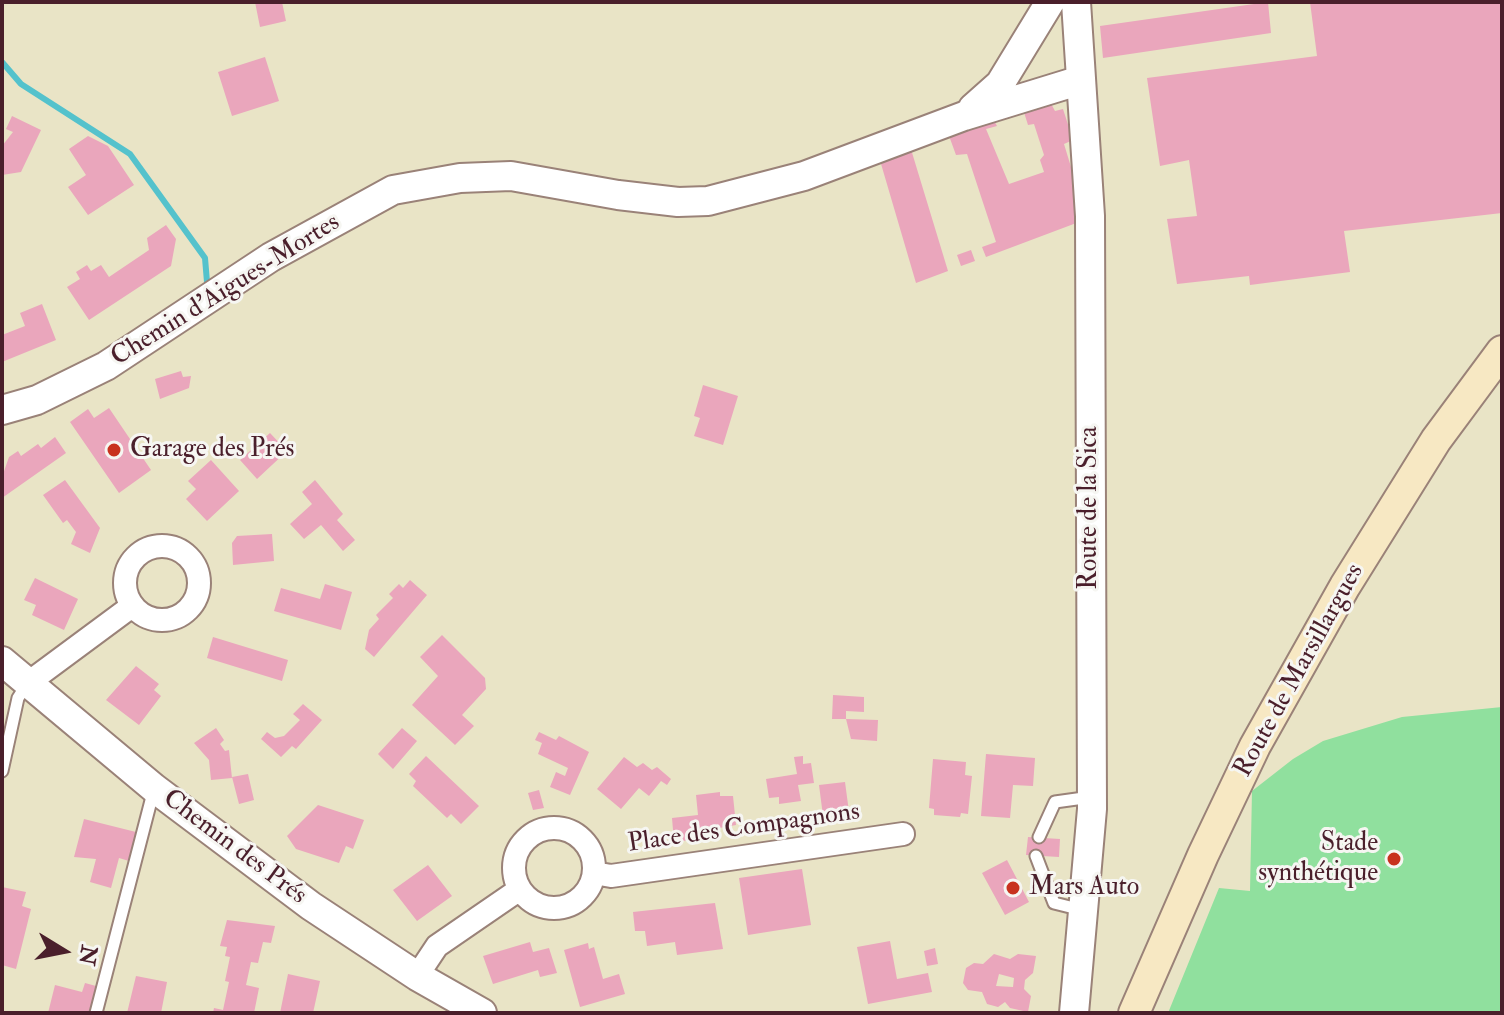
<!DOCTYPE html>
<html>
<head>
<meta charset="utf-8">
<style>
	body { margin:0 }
	#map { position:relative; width:1504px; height:1015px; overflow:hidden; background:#e9e4c6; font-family:"IM FELL Double Pica",serif }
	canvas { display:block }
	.frame { position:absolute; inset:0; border:4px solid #4a1f2b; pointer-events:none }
	.north { position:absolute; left:24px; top:911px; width:80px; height:80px; -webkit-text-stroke:6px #f6f6f2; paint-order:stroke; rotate:100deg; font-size:22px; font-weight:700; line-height:32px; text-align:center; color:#4a1f2b }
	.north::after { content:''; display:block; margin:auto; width:28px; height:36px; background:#4a1f2b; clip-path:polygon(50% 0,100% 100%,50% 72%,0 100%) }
</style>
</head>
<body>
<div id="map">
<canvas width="1504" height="1015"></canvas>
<div class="frame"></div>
<div class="north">N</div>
</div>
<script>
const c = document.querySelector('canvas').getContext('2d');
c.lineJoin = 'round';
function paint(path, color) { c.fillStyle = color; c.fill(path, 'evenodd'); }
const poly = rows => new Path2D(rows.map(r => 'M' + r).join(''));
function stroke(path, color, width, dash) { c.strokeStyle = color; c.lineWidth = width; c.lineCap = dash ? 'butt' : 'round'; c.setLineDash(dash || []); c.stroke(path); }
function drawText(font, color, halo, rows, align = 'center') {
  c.font = font + ' "IM FELL Double Pica",serif'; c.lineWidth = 6; c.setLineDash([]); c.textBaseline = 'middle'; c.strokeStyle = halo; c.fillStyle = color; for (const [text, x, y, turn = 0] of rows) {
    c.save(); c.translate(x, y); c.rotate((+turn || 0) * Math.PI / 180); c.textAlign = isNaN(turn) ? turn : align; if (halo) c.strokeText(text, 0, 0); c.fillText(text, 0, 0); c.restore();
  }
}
paint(poly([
	[1502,707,1502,1013,1168,1013,1219,888,1250,891,1252,791,1293,759,1323,741,1402,717]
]), '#90e09e');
stroke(poly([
	[2,62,21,84,130,154,205,258,207,282]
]), '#54c2cc', 6);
paint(poly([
	[255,2,282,2,286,21,260,27],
	[1268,2,1271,33,1103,58,1100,26],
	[1310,2,1502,2,1502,213,1344,231,1350,272,1250,285,1249,276,1177,284,1167,219,1197,216,1189,160,1160,166,1147,78,1317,56],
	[265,57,279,101,232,116,218,72],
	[1048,98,1055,111,1063,109,1073,140,1064,144,1078,190,1079,222,986,257,982,247,996,242,967,154,956,155,948,133,992,117,997,126,986,129,1009,184,1044,172,1040,160,1044,155,1034,124,1028,125,1022,106],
	[12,116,41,130,21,172,2,175,2,146,13,132,6,129],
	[88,136,108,146,134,185,88,215,68,187,86,175,69,149],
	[910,146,948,271,916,283,879,157],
	[166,225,176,239,171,266,89,320,67,287,80,279,76,272,87,265,91,271,101,265,109,277,149,250,147,238],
	[971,250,975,261,961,266,957,255],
	[42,304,56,340,2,362,2,335,25,326,20,313],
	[181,371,183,377,191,376,189,388,160,399,155,379],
	[703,385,738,396,723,445,694,436,700,418,694,416],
	[109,408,151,470,119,493,70,422,88,409,94,418],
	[270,433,287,451,257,479,240,460],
	[55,437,66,453,2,498,2,477,9,457,18,451,21,456,38,444,41,448],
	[211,460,239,491,207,521,186,499,196,489,188,481],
	[65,480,100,528,90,553,71,544,76,532,67,520,63,523,43,495],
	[315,480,343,514,337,520,355,540,343,551,321,525,304,539,290,524,312,504,302,492],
	[272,534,274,561,233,565,232,543,237,536],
	[35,578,78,599,64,630,32,615,36,605,24,600],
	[410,580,427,595,374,657,365,649,369,630,379,619,376,615,393,598,389,594,399,584,403,588],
	[325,584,352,592,341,630,274,611,281,588,320,599],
	[442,635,485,678,486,689,462,715,474,726,455,745,412,705,438,676,420,657],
	[213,637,288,660,282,681,207,658],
	[136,666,159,684,154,690,161,696,139,725,106,700],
	[833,695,864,697,864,712,846,711,846,719,832,719],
	[303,704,322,720,296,749,292,746,281,757,261,739,267,732,275,738,284,736,300,720,293,714],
	[846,719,878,720,877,741,851,739],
	[216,728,224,740,220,744,225,751,229,750,232,778,211,780,209,760,194,743],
	[402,728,417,741,393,769,378,754],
	[539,732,556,740,559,736,589,752,570,795,550,787,556,772,565,776,568,768,538,754,542,743,535,740],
	[986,754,1035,758,1033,786,1013,785,1010,818,981,816],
	[426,756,479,806,461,824,451,814,447,818,413,786,416,781,409,774],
	[803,756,803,764,811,763,814,783,798,785,801,801,779,804,779,797,769,798,766,779,797,774,794,757],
	[624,757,637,767,643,763,652,770,657,767,671,779,667,785,661,781,649,796,639,788,621,809,597,789],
	[933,759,966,762,965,775,972,776,968,814,961,813,960,817,934,815,934,809,929,808],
	[248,774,254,800,239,804,232,777],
	[845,782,849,812,823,816,819,785],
	[539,790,544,808,533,810,528,793],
	[720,792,720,796,733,796,736,825,708,830,709,838,674,842,672,818,698,815,696,795],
	[318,805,364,820,353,849,346,846,339,863,296,849,287,836],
	[84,819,136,832,129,861,119,858,111,888,90,882,96,859,74,857],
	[1028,837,1060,839,1059,857,1026,855],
	[1007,860,1029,902,1005,915,982,873],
	[428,865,452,896,417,921,393,890],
	[802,869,811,925,748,935,739,878],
	[2,887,26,892,22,906,31,909,16,969,2,965],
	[715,903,723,949,677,955,675,942,647,946,645,931,635,931,633,912],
	[227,920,275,926,271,943,263,942,258,963,251,962,246,985,259,988,254,1013,213,1013,214,1008,223,1010,229,982,225,981,230,957,225,956,227,947,220,946],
	[890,941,897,979,928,973,932,992,868,1004,857,947],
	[530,942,533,952,549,948,557,973,540,977,538,970,493,984,483,956],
	[588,943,589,949,594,947,603,979,619,974,625,994,580,1007,564,950],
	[935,948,938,964,927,966,924,951],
	[994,954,1010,959,1018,954,1036,956,1033,973,1025,980,1024,989,1031,996,1028,1012,1010,1008,1005,1002,998,1007,987,1004,982,992,968,990,963,983,966,968,974,963,983,964],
	[999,974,1014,978,1013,987,996,986],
	[288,974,320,981,313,1013,280,1013],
	[136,976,167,982,161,1013,127,1013],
	[85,983,96,986,89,1013,48,1013,55,985,82,992]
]), '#eaa6bc');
const service = poly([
	[2,771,18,698,27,684],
	[1039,837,1055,802,1091,797],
	[1036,856,1054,903,1082,910],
	[96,1013,154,789]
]);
const minor = poly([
	'125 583a37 37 0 1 1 74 0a37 37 0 1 1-74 0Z',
	[28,683,132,606],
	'514 868a40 40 0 1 1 80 0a40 40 0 1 1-80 0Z',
	[594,873,611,876,903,834],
	[417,976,437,946,520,889]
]);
const tertiary = poly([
	[973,108,1000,84,1050,2],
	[2,410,37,400,106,366,271,257,393,190,460,178,511,176,618,195,678,202,708,201,804,176,964,116,1081,80],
	[2,661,154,788,311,906,417,976,482,1013],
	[1074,1013,1092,809,1090,216,1076,2]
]);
const secondary = poly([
	[1134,1013,1203,855,1255,746,1345,586,1436,440,1502,351]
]);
stroke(service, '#9a8278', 15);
stroke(minor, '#9a8278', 26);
stroke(tertiary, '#9a8278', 32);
stroke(secondary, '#9a8278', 34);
stroke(service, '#fff', 11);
stroke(minor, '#fff', 22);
stroke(tertiary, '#fff', 28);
stroke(secondary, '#f7e8c3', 30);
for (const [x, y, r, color] of [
	[114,450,8,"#c8321e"],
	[1394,859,8,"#c8321e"],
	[1013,888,8,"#c8321e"]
]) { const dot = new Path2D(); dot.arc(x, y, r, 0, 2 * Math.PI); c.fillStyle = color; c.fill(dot); stroke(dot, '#f6f6f2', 3); }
drawText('26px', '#4a1f2b', '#f6f6f2', [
	["Chemin d'Aigues-Mortes",226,291,-32],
	["Route de la Sica",1090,508,-90],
	["Route de Marsillargues",1300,671,-61],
	["Place des Compagnons",744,829,-8],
	["Chemin des Prés",234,848,37]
]);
drawText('26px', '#4a1f2b', '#f6f6f2', [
	["Garage des Prés",130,450],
	["Stade",1378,844,"right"],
	["synthétique",1378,874,"right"],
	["Mars Auto",1029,888]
], 'left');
</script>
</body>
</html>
